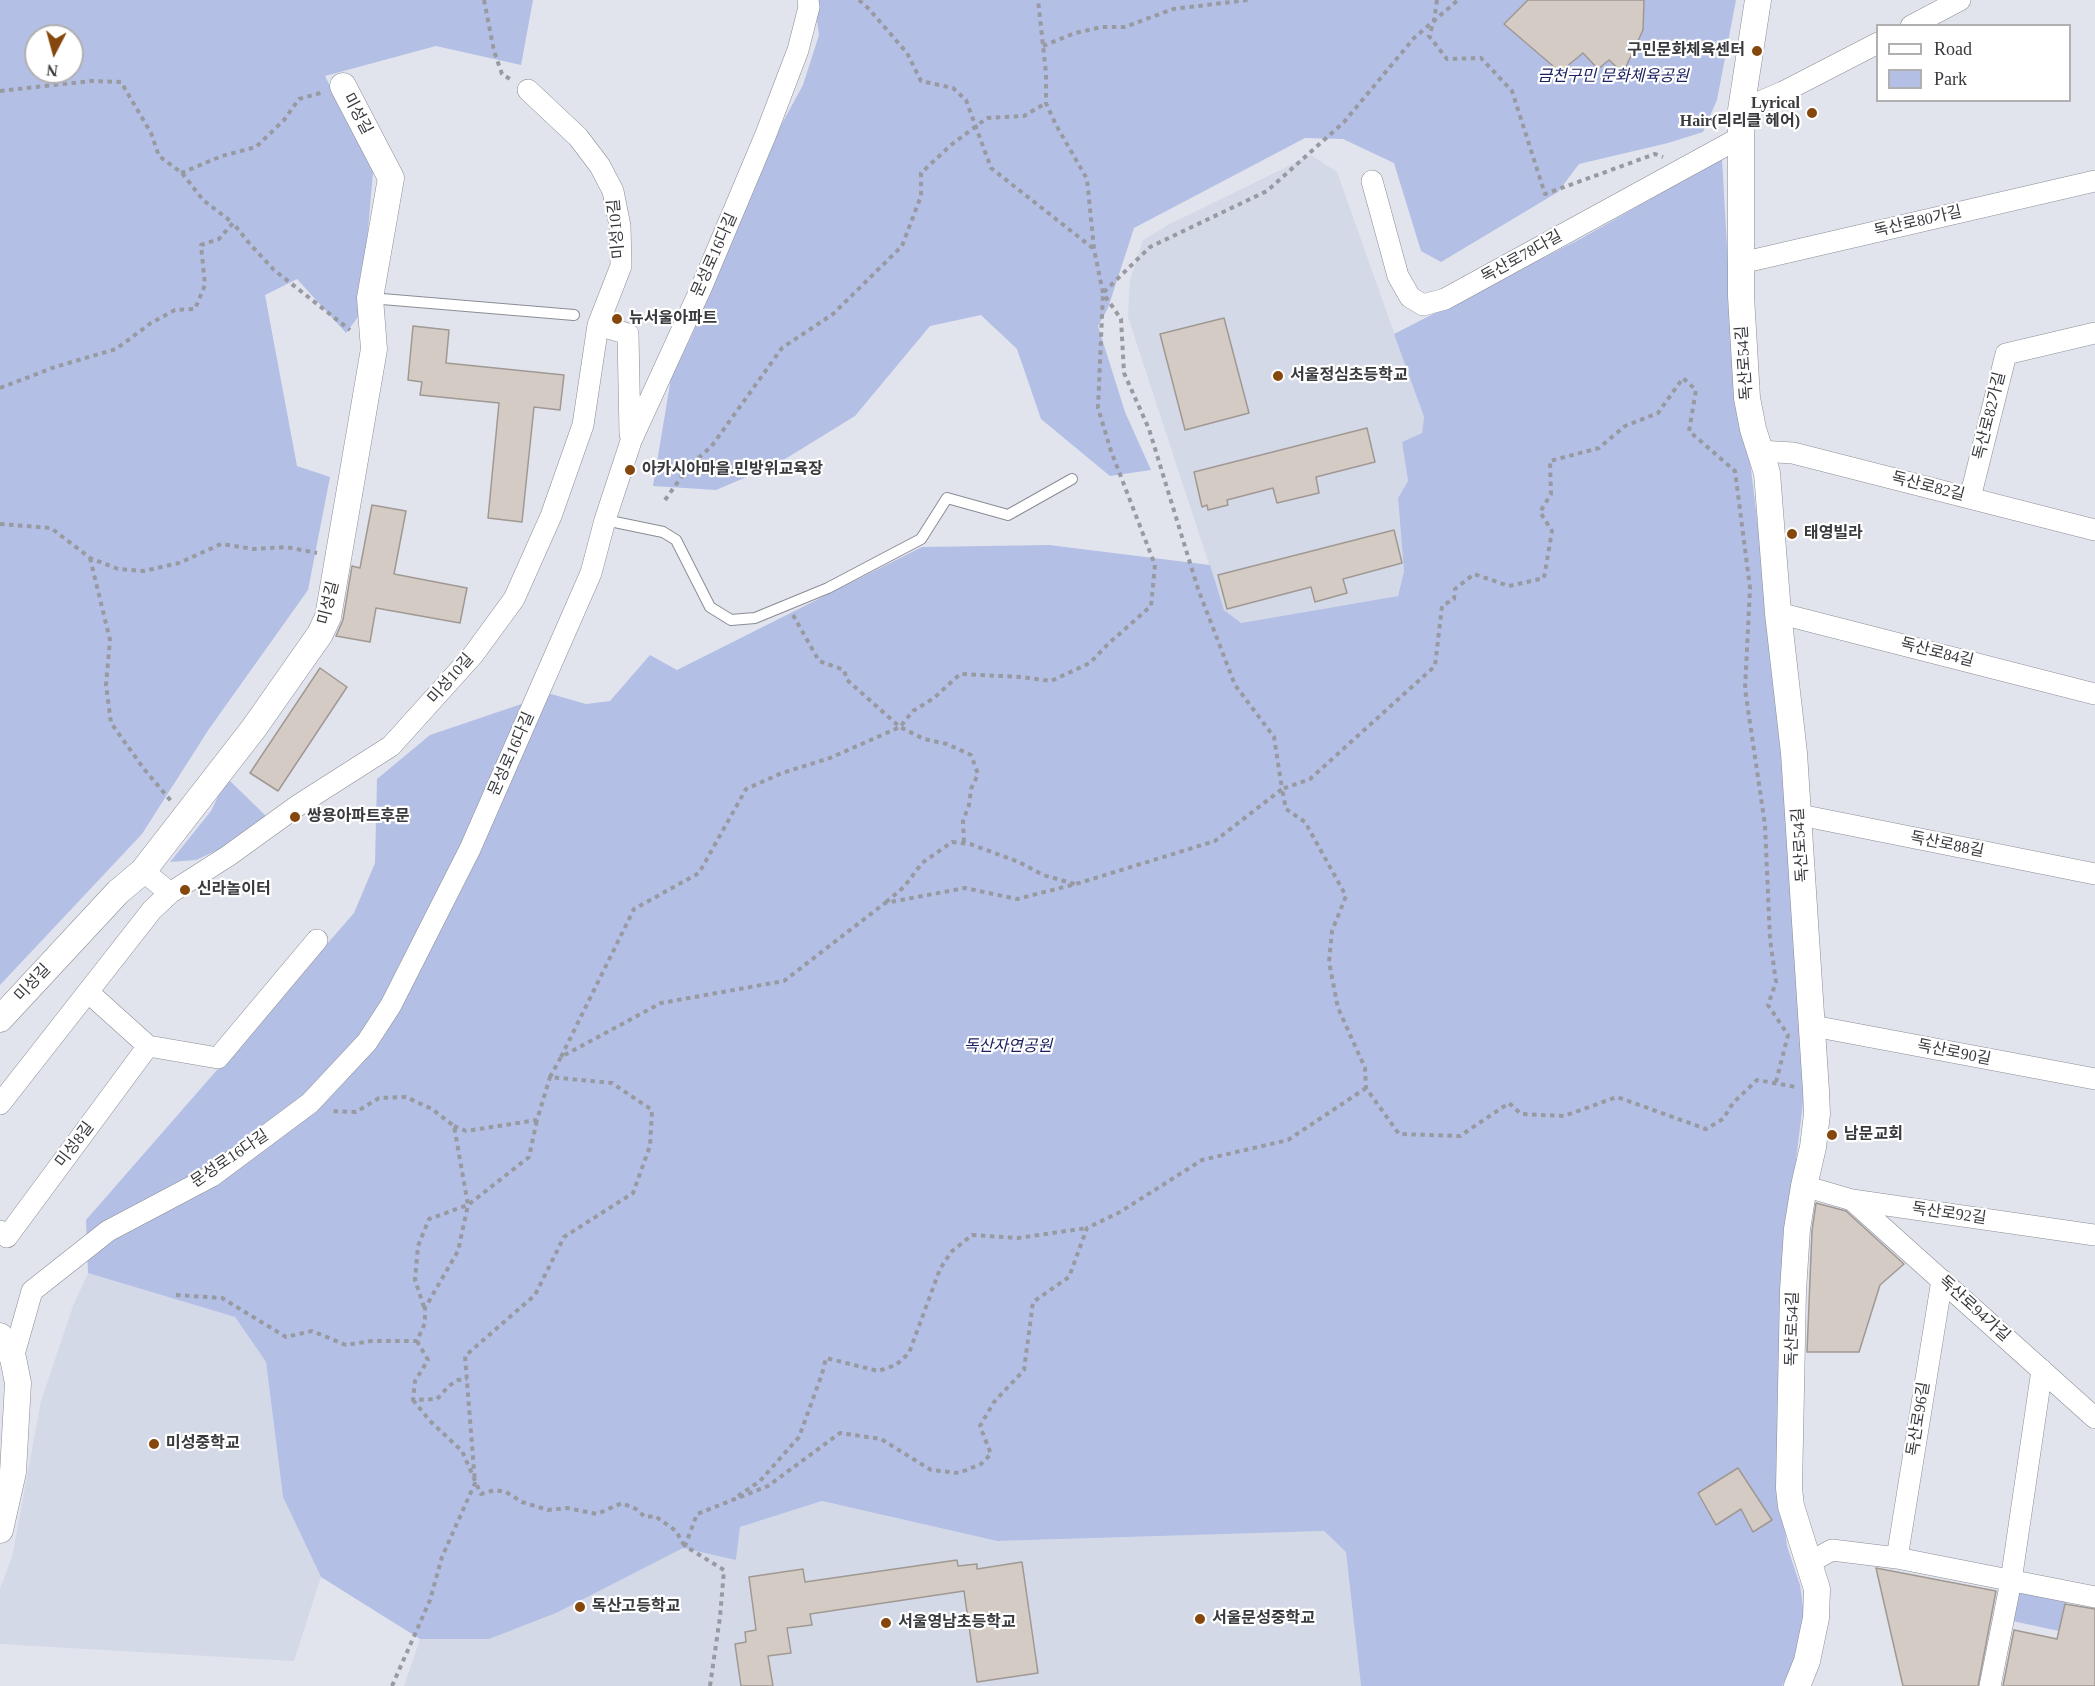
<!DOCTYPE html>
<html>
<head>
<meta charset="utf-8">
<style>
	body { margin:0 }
	#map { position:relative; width:2095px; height:1686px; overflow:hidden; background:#e1e4ed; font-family:"Times New Roman",serif }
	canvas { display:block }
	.legend { position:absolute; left:1876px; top:24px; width:195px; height:78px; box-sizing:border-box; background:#fff; border:2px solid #b0b0b2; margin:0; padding:8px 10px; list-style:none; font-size:18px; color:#393a3e }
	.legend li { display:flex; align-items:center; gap:12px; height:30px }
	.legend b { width:30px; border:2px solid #b0b0b2 }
	.north { position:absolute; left:24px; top:24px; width:60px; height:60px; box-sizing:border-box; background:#fff; border:2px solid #b0b0b2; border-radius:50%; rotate:186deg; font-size:16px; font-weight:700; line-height:24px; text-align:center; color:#393a3e }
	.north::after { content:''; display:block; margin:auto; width:21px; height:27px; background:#86470c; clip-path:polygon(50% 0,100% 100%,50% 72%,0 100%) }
</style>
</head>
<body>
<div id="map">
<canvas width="2095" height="1686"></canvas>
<ul class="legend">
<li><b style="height:8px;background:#fff"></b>Road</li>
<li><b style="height:16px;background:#b4bfe5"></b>Park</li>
</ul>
<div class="north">N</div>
</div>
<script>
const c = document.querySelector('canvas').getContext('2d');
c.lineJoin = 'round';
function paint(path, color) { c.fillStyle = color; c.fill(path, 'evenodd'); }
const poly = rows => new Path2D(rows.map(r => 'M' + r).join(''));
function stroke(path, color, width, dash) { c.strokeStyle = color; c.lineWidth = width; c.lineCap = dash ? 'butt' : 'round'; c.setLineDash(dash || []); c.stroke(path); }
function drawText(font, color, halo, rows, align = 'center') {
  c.font = font + ' "Times New Roman","Noto Sans KR",serif'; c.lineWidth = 4.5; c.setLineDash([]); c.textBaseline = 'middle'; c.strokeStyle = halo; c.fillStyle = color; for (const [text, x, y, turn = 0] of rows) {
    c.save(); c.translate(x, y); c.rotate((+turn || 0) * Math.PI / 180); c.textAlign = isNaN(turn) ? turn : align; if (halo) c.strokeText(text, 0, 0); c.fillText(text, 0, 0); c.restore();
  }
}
paint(poly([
	[1311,155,1337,172,1424,417,1422,433,1402,442,1408,481,1398,498,1404,571,1398,596,1241,623,1224,610,1128,317,1130,280,1143,240,1168,225],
	[88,1273,235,1317,266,1362,283,1497,321,1577,294,1661,0,1644,0,1589,12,1557,41,1401,73,1306],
	[507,1473,736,1560,740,1527,822,1501,997,1541,1324,1531,1346,1552,1361,1686,404,1686,420,1639]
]), '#d4d9e8');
paint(poly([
	[0,0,533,0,521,65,436,46,325,76,373,172,361,313,346,333,297,279,265,295,297,466,330,477,308,590,209,729,142,834,0,985],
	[36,36,72,36,72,72,36,72],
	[814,0,1736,0,1717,100,1703,132,1668,143,1579,164,1558,192,1441,262,1421,251,1394,163,1343,139,1305,138,1134,228,1108,308,1098,326,1125,412,1151,470,1110,476,1041,419,1017,349,981,315,930,326,855,416,777,464,716,490,653,486,671,378,692,335,768,149,803,85,819,35],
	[1722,158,1735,390,1749,453,1784,739,1802,1051,1803,1103,1786,1242,1781,1496,1787,1546,1800,1585,1804,1613,1803,1643,1782,1686,1361,1686,1346,1552,1324,1531,997,1541,822,1501,740,1527,736,1560,683,1548,556,1613,489,1639,420,1639,321,1577,283,1497,266,1362,235,1317,88,1273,86,1220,354,913,375,863,377,779,430,735,551,694,586,704,610,701,650,655,677,670,922,547,1049,545,1210,565,1224,610,1241,623,1398,596,1404,571,1398,498,1408,481,1402,442,1422,433,1424,417,1394,334,1584,237],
	[227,778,267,817,238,841,196,860,170,862,211,811],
	[2011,1581,2067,1599,2059,1631,2003,1619]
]), '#b4bfe5');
const building = poly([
	[1528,0,1644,0,1643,30,1623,73,1609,60,1598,69,1583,53,1560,72,1504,24,1528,0],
	[1224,318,1249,413,1185,430,1160,334,1224,318],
	[413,326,449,330,446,363,564,375,560,410,534,407,522,522,488,518,499,403,420,395,422,382,408,380,413,326],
	[1367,428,1375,462,1316,477,1319,493,1277,503,1273,488,1227,500,1228,505,1208,510,1207,505,1202,507,1194,472,1367,428],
	[372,505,406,511,394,574,467,588,460,623,376,608,370,642,336,636,343,620,352,566,360,568,372,505],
	[1394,530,1402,563,1343,579,1347,593,1315,602,1311,587,1227,609,1218,575,1394,530],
	[320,668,347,687,278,791,250,773,320,668],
	[1816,1203,1846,1211,1904,1264,1880,1285,1859,1352,1807,1352,1812,1231,1816,1203],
	[1738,1468,1772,1520,1753,1532,1741,1509,1716,1525,1698,1493,1738,1468],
	[957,1560,958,1566,977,1564,977,1569,1022,1562,1038,1673,977,1682,964,1591,810,1614,812,1625,787,1628,791,1653,768,1656,773,1686,741,1686,735,1644,746,1642,745,1632,756,1630,749,1577,803,1569,805,1582,957,1560],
	[1876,1568,1996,1591,1978,1686,1903,1686,1876,1568],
	[2065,1604,2095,1609,2095,1686,2003,1686,2014,1630,2057,1639,2065,1604]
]);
paint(building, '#d4cbc5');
stroke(building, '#a09892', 1.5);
const service = poly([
	[370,298,574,315],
	[605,520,663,532,676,540,710,607,731,620,755,618,828,588,921,539,947,498,1008,515,1072,479]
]);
const minor = poly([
	[1911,26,1960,0],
	[1741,110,1783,92,1878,43],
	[1372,181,1398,276,1410,297,1423,305,1445,299,1741,137],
	[1741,263,2095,181],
	[598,325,628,334,630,434],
	[1759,451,1793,453,2095,530],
	[1970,498,2006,354,2095,333],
	[1778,613,2095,694],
	[1800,815,2095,874],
	[143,871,170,893,228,856,300,804,391,746,473,655,514,599,551,516,583,425,598,325,621,266,620,226,613,191,600,166,578,137,528,90],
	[88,992,148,1046],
	[1813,1026,2095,1079],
	[0,1104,152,910,170,893],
	[1804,1186,1852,1200,2095,1235],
	[1852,1200,2095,1418],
	[0,1231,7,1237,148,1046,218,1058,317,940],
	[13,1358,32,1291,108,1231,212,1176,310,1103,367,1042,391,1005,470,849,591,573,605,520,631,441,702,286,766,134,798,50,809,7,808,0],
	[1897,1558,1942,1280],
	[1810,1562,1832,1550,1897,1558,2095,1597],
	[1990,1686,2011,1581,2042,1370]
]);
const tertiary = poly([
	[1758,0,1741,110,1741,296,1747,398,1753,429,1767,473,1778,613,1794,753,1816,1091,1817,1114,1813,1147,1804,1186,1797,1229,1793,1291,1789,1488,1791,1506,1817,1589,1816,1618,1807,1661,1797,1686],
	[0,1019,118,892,143,871,254,728,320,634,328,617,374,349,370,298,391,178,343,86],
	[0,1336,13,1358,18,1383,13,1472,0,1530]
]);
stroke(service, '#8a8d95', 12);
stroke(minor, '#8a8d95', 22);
stroke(tertiary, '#8a8d95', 27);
stroke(poly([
	[484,0,494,51,502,74,513,81],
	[859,0,869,9,907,53,921,81,953,88,966,100,991,168,1094,249],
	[1437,0,1434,21,1429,36,1447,59,1481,58,1512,91,1545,194,1655,154,1663,157],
	[1043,46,1075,33,1102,27,1125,27,1173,9,1248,0],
	[0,91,91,81,121,82,151,133,159,156,182,173,203,200,233,223],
	[181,173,222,156,256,147,284,120,299,99,324,92],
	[0,388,55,367,116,349,151,323,175,310,195,309,205,285,201,245,219,239,233,223,249,243,274,270,350,330],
	[665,500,690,465,711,447,782,348,833,314,902,246,921,196,921,173,951,145,987,118,1024,116,1046,103],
	[0,524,51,528,90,558,118,569,144,571,179,563,221,544,254,549,286,547,317,553],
	[90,558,110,640,106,685,111,723,144,769,171,801],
	[793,615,819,661,844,670,847,680,900,727,924,739,947,744,971,755,978,774,971,789,969,805,963,821,964,843],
	[886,902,904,887,922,863,952,842,970,844,1019,862,1043,875,1075,884],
	[561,1057,634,909,699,873,746,789,782,773,830,758,900,727,913,711,934,698,960,674,1021,677,1051,681,1090,663,1108,644,1151,606,1155,565,1111,451,1098,408,1103,293,1150,247,1267,191,1344,122,1414,38,1458,0],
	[1776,1082,1788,1035,1768,1005,1776,982,1770,939,1765,825,1745,689,1750,588,1735,471,1689,431,1696,390,1683,378,1658,413,1625,426,1599,448,1550,461,1551,494,1540,512,1552,531,1544,578,1509,586,1474,574,1455,589,1454,599,1442,606,1435,666,1310,779,1282,789,1286,809,1305,822,1346,896,1332,931,1329,962,1338,1008,1365,1068,1366,1088,1399,1134,1460,1136,1509,1103,1521,1114,1564,1116,1617,1097,1706,1129,1723,1119,1733,1103,1757,1080,1796,1087],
	[454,1126,466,1131,537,1120,550,1077],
	[176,1295,222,1298,286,1337,312,1331,346,1345,371,1341,417,1341,425,1323,425,1308,458,1251,468,1205,454,1126,432,1109,406,1097,379,1098,356,1112,329,1111],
	[424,1307,415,1280,418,1246,429,1219,468,1205,529,1157,537,1120],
	[417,1341,428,1360,415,1381,413,1400,437,1399,449,1386,458,1380,467,1379],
	[413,1400,430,1421,462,1451,481,1494,495,1490,506,1492,522,1502,548,1510,567,1508,597,1514,622,1503,636,1509,645,1517,655,1516,676,1531,684,1545],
	[738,1496,760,1481,799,1437,822,1374,826,1358,878,1371,896,1365,909,1353,940,1269,951,1252,972,1235,1018,1238,1087,1228],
	[392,1686,430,1600,442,1557,475,1483,465,1356,535,1295,564,1237,633,1193,650,1146,652,1110,612,1083,550,1077,561,1057,661,1003,784,981,885,903,965,888,1017,899,1076,884,1215,841,1282,789,1274,737,1235,685,1198,589,1149,429,1124,373,1121,319,1103,293,1094,249,1087,179,1056,125,1046,103,1046,73,1038,0],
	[710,1686,720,1617,724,1570,685,1546,697,1514,768,1486,840,1433,881,1439,931,1470,959,1473,981,1464,991,1454,980,1426,994,1402,1024,1370,1033,1302,1069,1277,1087,1228,1120,1212,1202,1160,1288,1140,1366,1088]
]), '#989aa1', 4, [4.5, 4.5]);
stroke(service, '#fff', 10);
stroke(minor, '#fff', 21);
stroke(tertiary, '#fff', 26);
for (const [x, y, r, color] of [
	[1757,51,6,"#86470c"],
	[1812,113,6,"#86470c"],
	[617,319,6,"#86470c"],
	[1278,376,6,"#86470c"],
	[630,470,6,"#86470c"],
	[1792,534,6,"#86470c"],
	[295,817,6,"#86470c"],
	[185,890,6,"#86470c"],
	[1832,1135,6,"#86470c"],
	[154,1444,6,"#86470c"],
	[580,1607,6,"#86470c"],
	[1200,1619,6,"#86470c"],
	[886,1623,6,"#86470c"]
]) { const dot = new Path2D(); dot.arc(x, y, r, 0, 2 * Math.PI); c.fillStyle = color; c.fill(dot); stroke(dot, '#fff', 2); }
drawText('bold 16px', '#393a3e', '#fff', [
	["구민문화체육센터",1745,51,"right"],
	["Lyrical",1800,104,"right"],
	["Hair(리리클 헤어)",1800,122,"right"],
	["뉴서울아파트",629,319],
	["서울정심초등학교",1290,376],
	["아카시아마을.민방위교육장",642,470],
	["태영빌라",1804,534],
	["쌍용아파트후문",307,817],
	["신라놀이터",197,890],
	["남문교회",1844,1135],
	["미성중학교",166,1444],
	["독산고등학교",592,1607],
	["서울문성중학교",1212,1619],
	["서울영남초등학교",898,1623]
], 'left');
drawText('italic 16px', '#1b2160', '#fff', [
	["금천구민 문화체육공원",1613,77],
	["독산자연공원",1008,1047]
]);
drawText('16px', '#393a3e', '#fff', [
	["미성길",357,114,62],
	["독산로80가길",1918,222,-13],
	["미성10길",617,229,-95],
	["문성로16다길",715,255,-66],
	["독산로78다길",1522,257,-29],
	["독산로54길",1745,363,-94],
	["독산로82가길",1990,416,-76],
	["독산로82길",1928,487,14],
	["미성길",329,603,-76],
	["독산로84길",1937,653,14],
	["미성10길",451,679,-49],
	["문성로16다길",512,754,-66],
	["독산로54길",1801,845,-94],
	["독산로88길",1947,845,11],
	["미성길",33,983,-47],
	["독산로90길",1954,1053,11],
	["미성8길",75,1145,-53],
	["문성로16다길",230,1159,-34],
	["독산로92길",1949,1214,8],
	["독산로94가길",1974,1309,42],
	["독산로54길",1793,1329,-89],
	["독산로96길",1919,1419,-81]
]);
</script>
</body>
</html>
